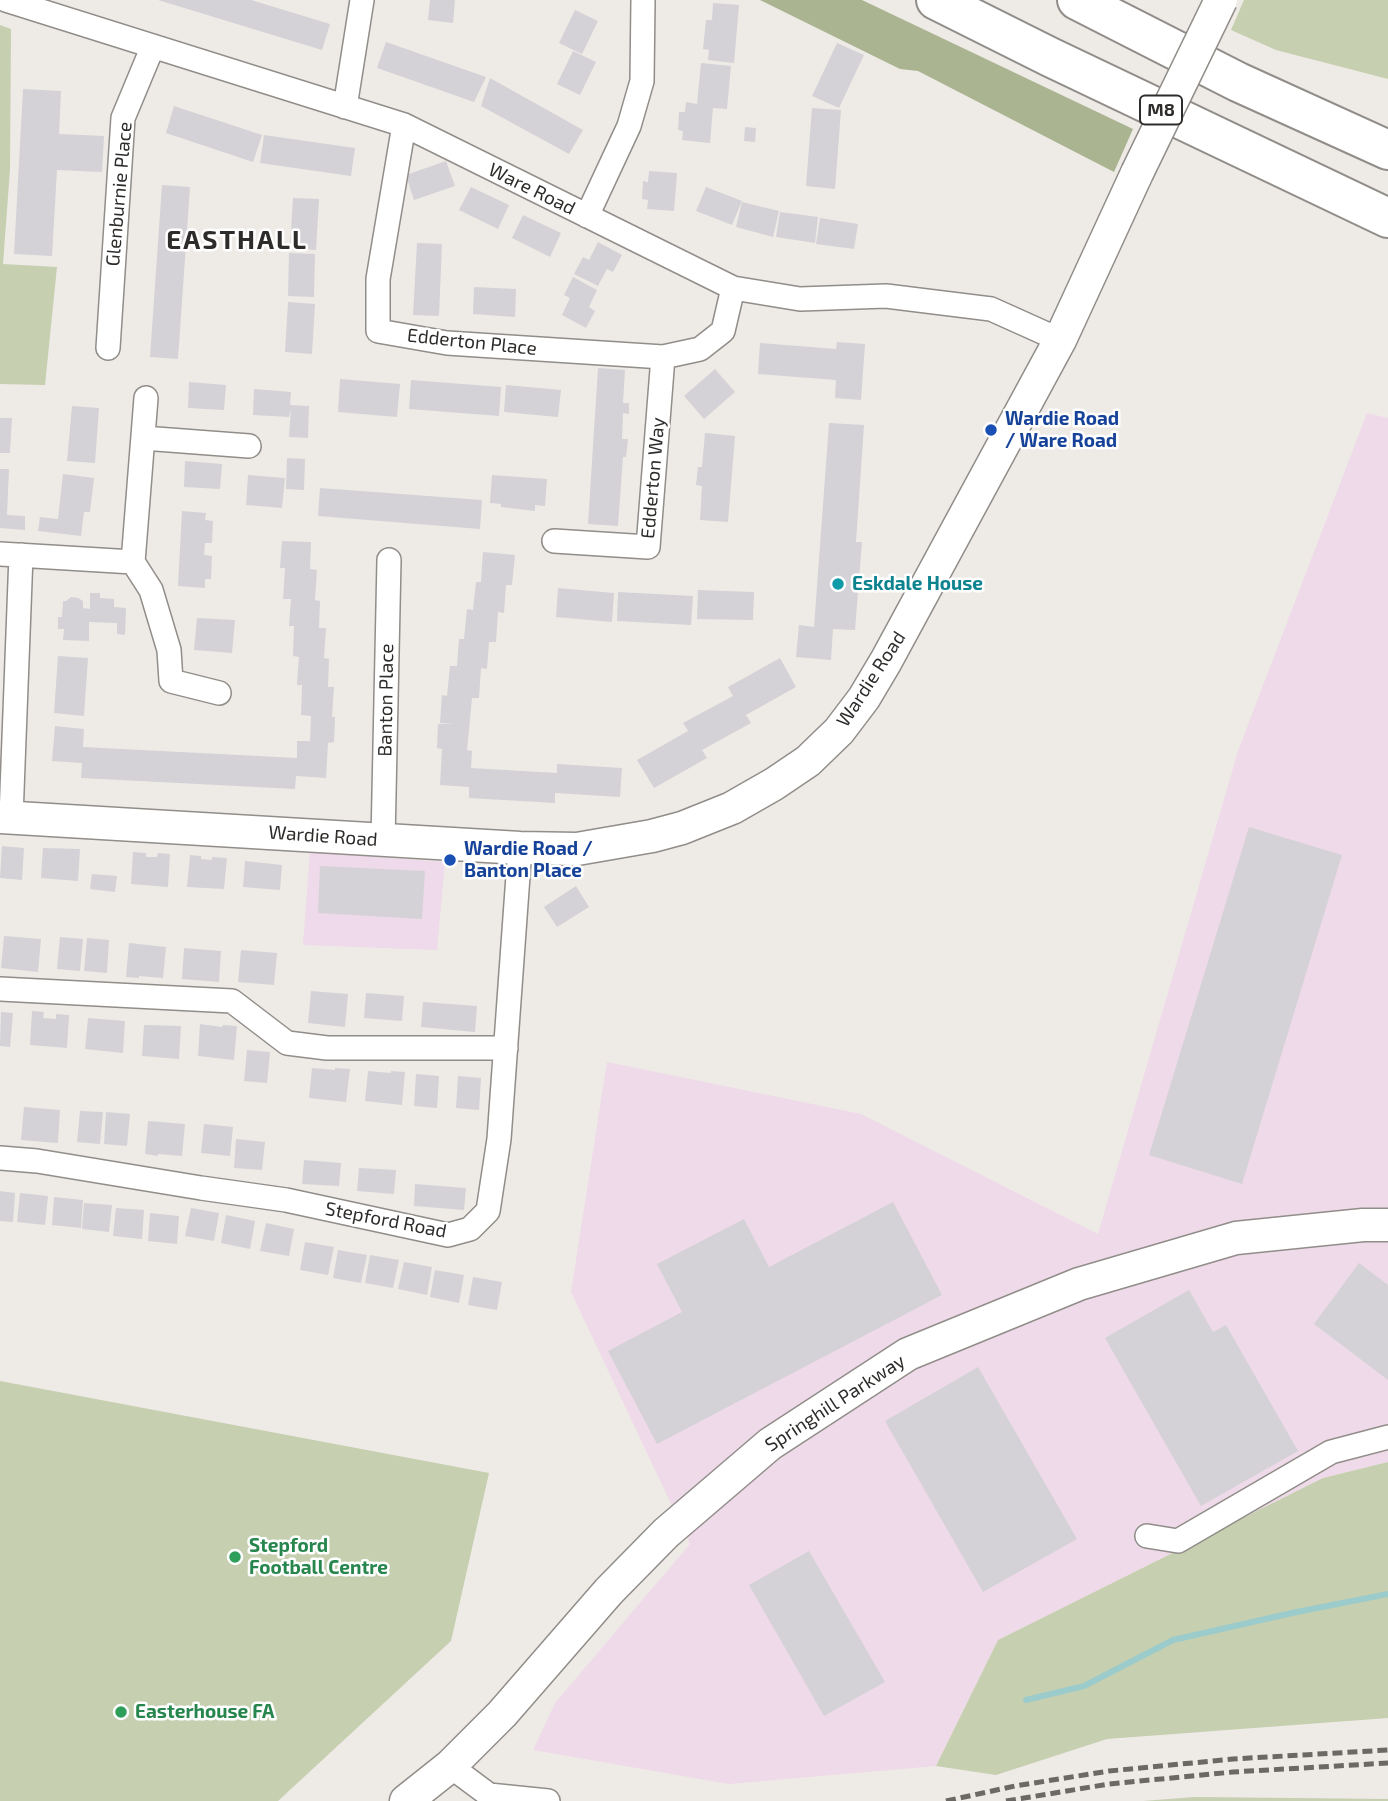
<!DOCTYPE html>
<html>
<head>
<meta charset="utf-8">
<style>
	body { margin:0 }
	canvas { display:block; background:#eeeae6 }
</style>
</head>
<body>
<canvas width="1388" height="1801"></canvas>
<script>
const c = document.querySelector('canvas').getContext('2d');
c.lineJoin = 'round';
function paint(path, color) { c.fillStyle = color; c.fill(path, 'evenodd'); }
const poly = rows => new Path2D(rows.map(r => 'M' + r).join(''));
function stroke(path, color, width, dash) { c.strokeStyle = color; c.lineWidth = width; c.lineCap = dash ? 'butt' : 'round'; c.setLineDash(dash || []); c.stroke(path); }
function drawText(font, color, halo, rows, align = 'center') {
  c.font = font + ' "Exo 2",sans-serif'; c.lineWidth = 5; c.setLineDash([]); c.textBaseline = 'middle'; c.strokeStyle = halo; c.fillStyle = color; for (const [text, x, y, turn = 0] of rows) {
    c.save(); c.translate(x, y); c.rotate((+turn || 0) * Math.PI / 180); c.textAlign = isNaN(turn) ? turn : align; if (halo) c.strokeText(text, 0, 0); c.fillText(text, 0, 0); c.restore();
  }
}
paint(poly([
	[310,852,445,862,437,950,303,945]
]), '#eedaea');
paint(poly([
	[1367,413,1388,418,1388,1462,1323,1478,998,1640,936,1766,729,1784,533,1750,555,1703,690,1544,571,1292,607,1062,861,1114,1098,1234,1238,751]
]), '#efdae9');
paint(poly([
	[1244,0,1388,0,1388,79,1276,50,1231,30],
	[0,25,11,29,10,169,3,264,57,267,45,385,0,384],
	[0,1381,489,1473,451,1641,278,1801,0,1801],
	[1388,1462,1388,1718,1107,1739,996,1775,936,1766,998,1640,1323,1478],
	[1195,1797,1388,1799,1388,1801,1143,1801]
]), '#c6cfaf');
paint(poly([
	[760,0,862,0,1133,129,1114,172,918,71,900,69]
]), '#abb491');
stroke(poly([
	[1026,1700,1084,1686,1173,1640,1292,1613,1388,1594]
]), '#9ccbcc', 6);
paint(poly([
	[158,0,251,0,330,24,322,50],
	[430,0,455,0,453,23,428,20],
	[713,3,739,5,734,63,708,60,709,50,703,49,706,20,712,20],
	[575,10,598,21,582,54,559,43],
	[386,42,486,77,474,102,377,68],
	[837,43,864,55,839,108,812,96],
	[573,51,596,62,580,95,557,84],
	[701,63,731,66,727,109,713,108,710,143,682,140,683,131,678,130,679,112,685,112,686,102,697,104],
	[490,78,583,130,569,154,481,106],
	[23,89,61,91,59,134,104,136,102,172,57,170,52,256,14,254],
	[174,106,262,135,253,162,166,133],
	[812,108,841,110,835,189,806,186],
	[745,127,756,128,755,142,744,141],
	[264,135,355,148,351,176,260,163],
	[446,161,455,186,414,200,406,175],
	[649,171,677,173,674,211,647,209,648,200,642,199,643,181,648,182],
	[162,185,190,187,178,359,150,357],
	[471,187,509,205,498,229,459,210],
	[706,187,742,201,732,225,696,211],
	[293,198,319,199,316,250,290,248],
	[742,202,779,211,773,237,736,227],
	[780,212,818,217,815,243,776,237],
	[523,215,561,233,550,257,512,238],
	[820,218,858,224,854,249,816,244],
	[598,242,622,255,613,272,607,269,598,286,574,274,583,257,589,260],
	[417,243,442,244,439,316,413,315],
	[289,253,315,254,314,297,288,296],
	[573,277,597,290,589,307,595,311,586,328,562,315,570,298,564,295],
	[474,287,516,289,515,317,473,314],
	[288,302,315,304,312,354,285,352],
	[837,342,865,344,861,400,835,398,836,380,758,374,760,343,836,349],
	[598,368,625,370,623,403,629,403,629,414,623,413,622,439,628,439,626,457,623,457,618,526,588,524],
	[715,369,735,392,704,419,684,396],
	[340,379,400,384,397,417,338,412],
	[411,380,501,387,499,416,409,409],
	[189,382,226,385,224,410,188,408],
	[506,385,561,390,558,417,504,412],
	[254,389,291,392,290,405,309,406,308,438,289,437,291,409,289,417,253,415],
	[72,406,99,408,95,463,67,461],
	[0,418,12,418,10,453,0,453],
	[829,423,864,425,856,542,862,542,855,630,833,629,831,660,796,657,799,625,814,627],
	[705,433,735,436,728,522,700,520,702,486,696,485,698,467,702,467],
	[287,458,305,459,304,490,286,489],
	[185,461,222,464,220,489,184,487],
	[0,469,9,469,7,515,25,516,25,530,0,528],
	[63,474,94,478,90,512,84,512,81,536,38,531,40,517,58,519],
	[248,475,285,478,282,508,246,505],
	[492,475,547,479,545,506,535,505,535,511,501,507,501,504,490,503],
	[320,488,482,500,480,529,318,516],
	[182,511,206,513,205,520,213,521,212,543,205,543,204,555,212,556,211,579,205,579,205,588,178,586],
	[282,541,311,542,310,569,317,570,315,600,320,601,319,628,326,628,324,658,329,659,328,687,334,687,332,717,335,717,334,742,328,743,326,778,296,776,295,789,81,778,82,763,52,761,55,726,84,729,83,747,297,758,297,741,310,741,311,716,301,715,302,685,297,685,299,657,293,656,294,626,289,626,291,599,283,599,285,568,280,568],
	[483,552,515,555,512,585,506,585,504,613,498,612,496,642,489,642,487,669,481,668,479,698,472,698,467,750,472,751,471,768,557,773,557,764,622,768,620,797,555,793,555,803,469,798,469,787,440,785,442,749,437,748,438,724,455,724,440,723,442,695,447,696,450,666,457,666,459,639,464,639,467,609,473,610,476,582,481,582],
	[558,588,614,593,612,622,556,617],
	[698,590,754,592,753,620,697,619],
	[618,592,693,596,691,625,617,621],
	[90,593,100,593,100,598,114,599,114,607,126,608,125,635,117,634,117,623,89,622,89,641,63,640,64,629,58,629,58,617,62,617,63,601,66,601,71,597,78,598,83,601,83,608,90,609],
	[197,618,235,620,232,653,194,650],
	[58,656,88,658,84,716,54,713],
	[780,658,796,687,746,715,751,723,702,750,707,758,654,788,637,760,688,731,683,723,733,696,728,687],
	[1249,827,1342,855,1242,1184,1149,1155],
	[2,846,24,848,22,880,0,878],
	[43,848,80,849,78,881,41,878],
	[133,852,146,853,146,857,157,857,158,853,170,854,168,887,131,884],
	[190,855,201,856,201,859,212,860,212,857,227,858,224,889,187,887],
	[245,861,282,865,280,890,243,887],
	[320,866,425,871,422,919,318,913],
	[92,874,117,876,115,892,90,889],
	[576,886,589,907,557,927,544,907],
	[4,936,41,939,38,972,1,968],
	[60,937,83,939,80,971,57,969],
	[87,938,109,940,107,973,84,971],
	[129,943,166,947,163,978,139,976,139,978,126,977],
	[184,948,221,951,219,982,182,979],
	[241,950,277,953,274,985,238,982],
	[311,991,348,994,345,1027,308,1023],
	[366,993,404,996,402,1021,364,1018],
	[423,1002,477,1006,475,1032,421,1027],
	[32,1011,44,1012,43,1018,56,1019,56,1014,69,1015,67,1048,30,1045],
	[1,1012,13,1013,10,1047,0,1046],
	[88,1018,125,1021,123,1053,85,1049],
	[200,1024,222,1027,223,1025,237,1026,234,1060,198,1056],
	[144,1025,181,1026,179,1059,142,1056],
	[247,1050,270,1052,267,1083,244,1081],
	[312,1068,335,1070,335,1068,350,1069,346,1102,309,1098],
	[368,1071,391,1073,391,1071,405,1072,402,1105,365,1101],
	[416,1074,439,1076,437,1108,414,1106],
	[458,1076,481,1078,479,1110,456,1108],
	[24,1107,60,1110,58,1143,21,1140],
	[80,1111,103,1112,100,1144,77,1142],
	[106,1112,130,1114,127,1146,104,1144],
	[148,1121,185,1124,182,1156,158,1154,158,1156,145,1154],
	[204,1124,233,1127,230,1156,201,1153],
	[236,1139,265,1142,262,1170,234,1168],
	[304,1160,341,1163,339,1186,302,1184],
	[359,1168,396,1170,394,1194,357,1191],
	[415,1184,466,1188,464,1210,414,1206],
	[0,1191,15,1193,13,1222,0,1221],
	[20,1193,48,1196,45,1225,17,1222],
	[54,1197,83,1200,81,1228,52,1225],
	[893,1202,942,1295,657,1444,608,1351,682,1312,657,1264,744,1219,769,1267],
	[84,1203,112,1205,109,1232,82,1229],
	[116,1208,144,1210,142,1239,113,1236],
	[191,1208,219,1213,214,1241,185,1236],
	[150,1213,179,1216,177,1244,148,1241],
	[226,1215,255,1221,250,1249,221,1243],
	[266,1223,294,1229,289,1256,260,1251],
	[305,1242,334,1247,328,1275,300,1270],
	[338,1250,367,1255,361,1283,333,1278],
	[370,1255,399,1260,393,1288,365,1283],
	[404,1262,432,1267,427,1295,398,1289],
	[1359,1263,1388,1285,1388,1380,1314,1324],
	[435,1270,464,1275,459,1303,430,1297],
	[473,1277,502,1282,497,1310,468,1305],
	[1189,1290,1213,1332,1226,1325,1298,1451,1201,1506,1105,1338],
	[978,1367,1077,1539,983,1592,885,1421],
	[809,1551,885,1682,824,1716,749,1585]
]), '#d5d2d7');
const street = poly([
	[6,0,404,125,733,288,800,299,886,296,991,309,1060,340],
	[345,107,362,0],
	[404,125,378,279,378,331,447,343,663,357,700,349,723,331,733,288],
	[587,216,629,126,642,81,643,0],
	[108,348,123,118,153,46],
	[143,438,249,446],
	[554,541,648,547,663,357],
	[0,554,133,562,151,590,169,650,171,681,219,693],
	[133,562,146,398],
	[11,817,21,555],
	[383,840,389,560],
	[0,989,232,1001,287,1043,327,1048,506,1048],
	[0,1158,37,1161,201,1188,286,1200,448,1235,470,1229,488,1211,499,1139,520,848],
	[1147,1536,1178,1541,1331,1452,1388,1437],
	[450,1766,489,1795,548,1801]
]);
const secondary = poly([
	[0,817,520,848,577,849,652,836,682,828,732,808,774,784,808,761,839,731,864,698,886,661,1060,340,1137,173],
	[406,1801,450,1766,502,1714,609,1591,666,1533,770,1444,908,1354,1079,1284,1236,1238,1363,1225,1388,1225]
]);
const highway = poly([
	[936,0,1050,57,1388,218],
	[1077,0,1238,82,1388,150]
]);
stroke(street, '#918d89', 26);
stroke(secondary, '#918d89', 35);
stroke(highway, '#918d89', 42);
stroke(street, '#fff', 23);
stroke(secondary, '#fff', 32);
stroke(highway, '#fff', 38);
stroke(poly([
	[946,1801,1015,1786,1109,1771,1233,1759,1388,1750],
	[1006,1801,1109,1784,1233,1772,1388,1763]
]), '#6b6866', 5, [10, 5]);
const secondaryBridge = poly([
	[1137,173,1221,0]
]);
stroke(secondaryBridge, '#918d89', 35, []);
stroke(secondaryBridge, '#fff', 32);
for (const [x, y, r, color] of [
	[991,430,7,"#1a4fb4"],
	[838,584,7,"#0f9aa8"],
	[450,860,7,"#1a4fb4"],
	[235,1557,7,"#2e9e5b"],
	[121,1712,7,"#2e9e5b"]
]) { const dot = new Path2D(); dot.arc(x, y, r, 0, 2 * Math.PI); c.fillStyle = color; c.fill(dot); stroke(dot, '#fff', 2.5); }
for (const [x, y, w] of [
	[1161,110,42]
]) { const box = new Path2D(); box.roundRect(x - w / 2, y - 14.5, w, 29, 5); c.fillStyle = '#fff'; c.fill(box); stroke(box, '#2e2c2a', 2); }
drawText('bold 18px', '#2e2c2a', null, [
	["M8",1161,110]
]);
drawText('19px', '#2e2c2a', '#fff', [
	["Ware Road",532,189,26],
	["Glenburnie Place",119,194,-85],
	["Edderton Place",472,342,6],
	["Edderton Way",653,478,-85],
	["Wardie Road",871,679,-57],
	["Banton Place",386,700,-89],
	["Wardie Road",323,836,4],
	["Stepford Road",386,1220,11],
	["Springhill Parkway",835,1403,-33]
]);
drawText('bold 19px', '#164399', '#fff', [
	["Wardie Road",1005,419],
	["/ Ware Road",1005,441],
	["Wardie Road /",464,849],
	["Banton Place",464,871]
], 'left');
drawText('bold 19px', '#0d838f', '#fff', [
	["Eskdale House",852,584]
], 'left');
drawText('bold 19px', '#27864d', '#fff', [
	["Stepford",249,1546],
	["Football Centre",249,1568],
	["Easterhouse FA",135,1712]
], 'left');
c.letterSpacing = '2px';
drawText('bold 26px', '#2e2c2a', '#fff', [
	["EASTHALL",237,240]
]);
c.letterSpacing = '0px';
</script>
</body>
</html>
